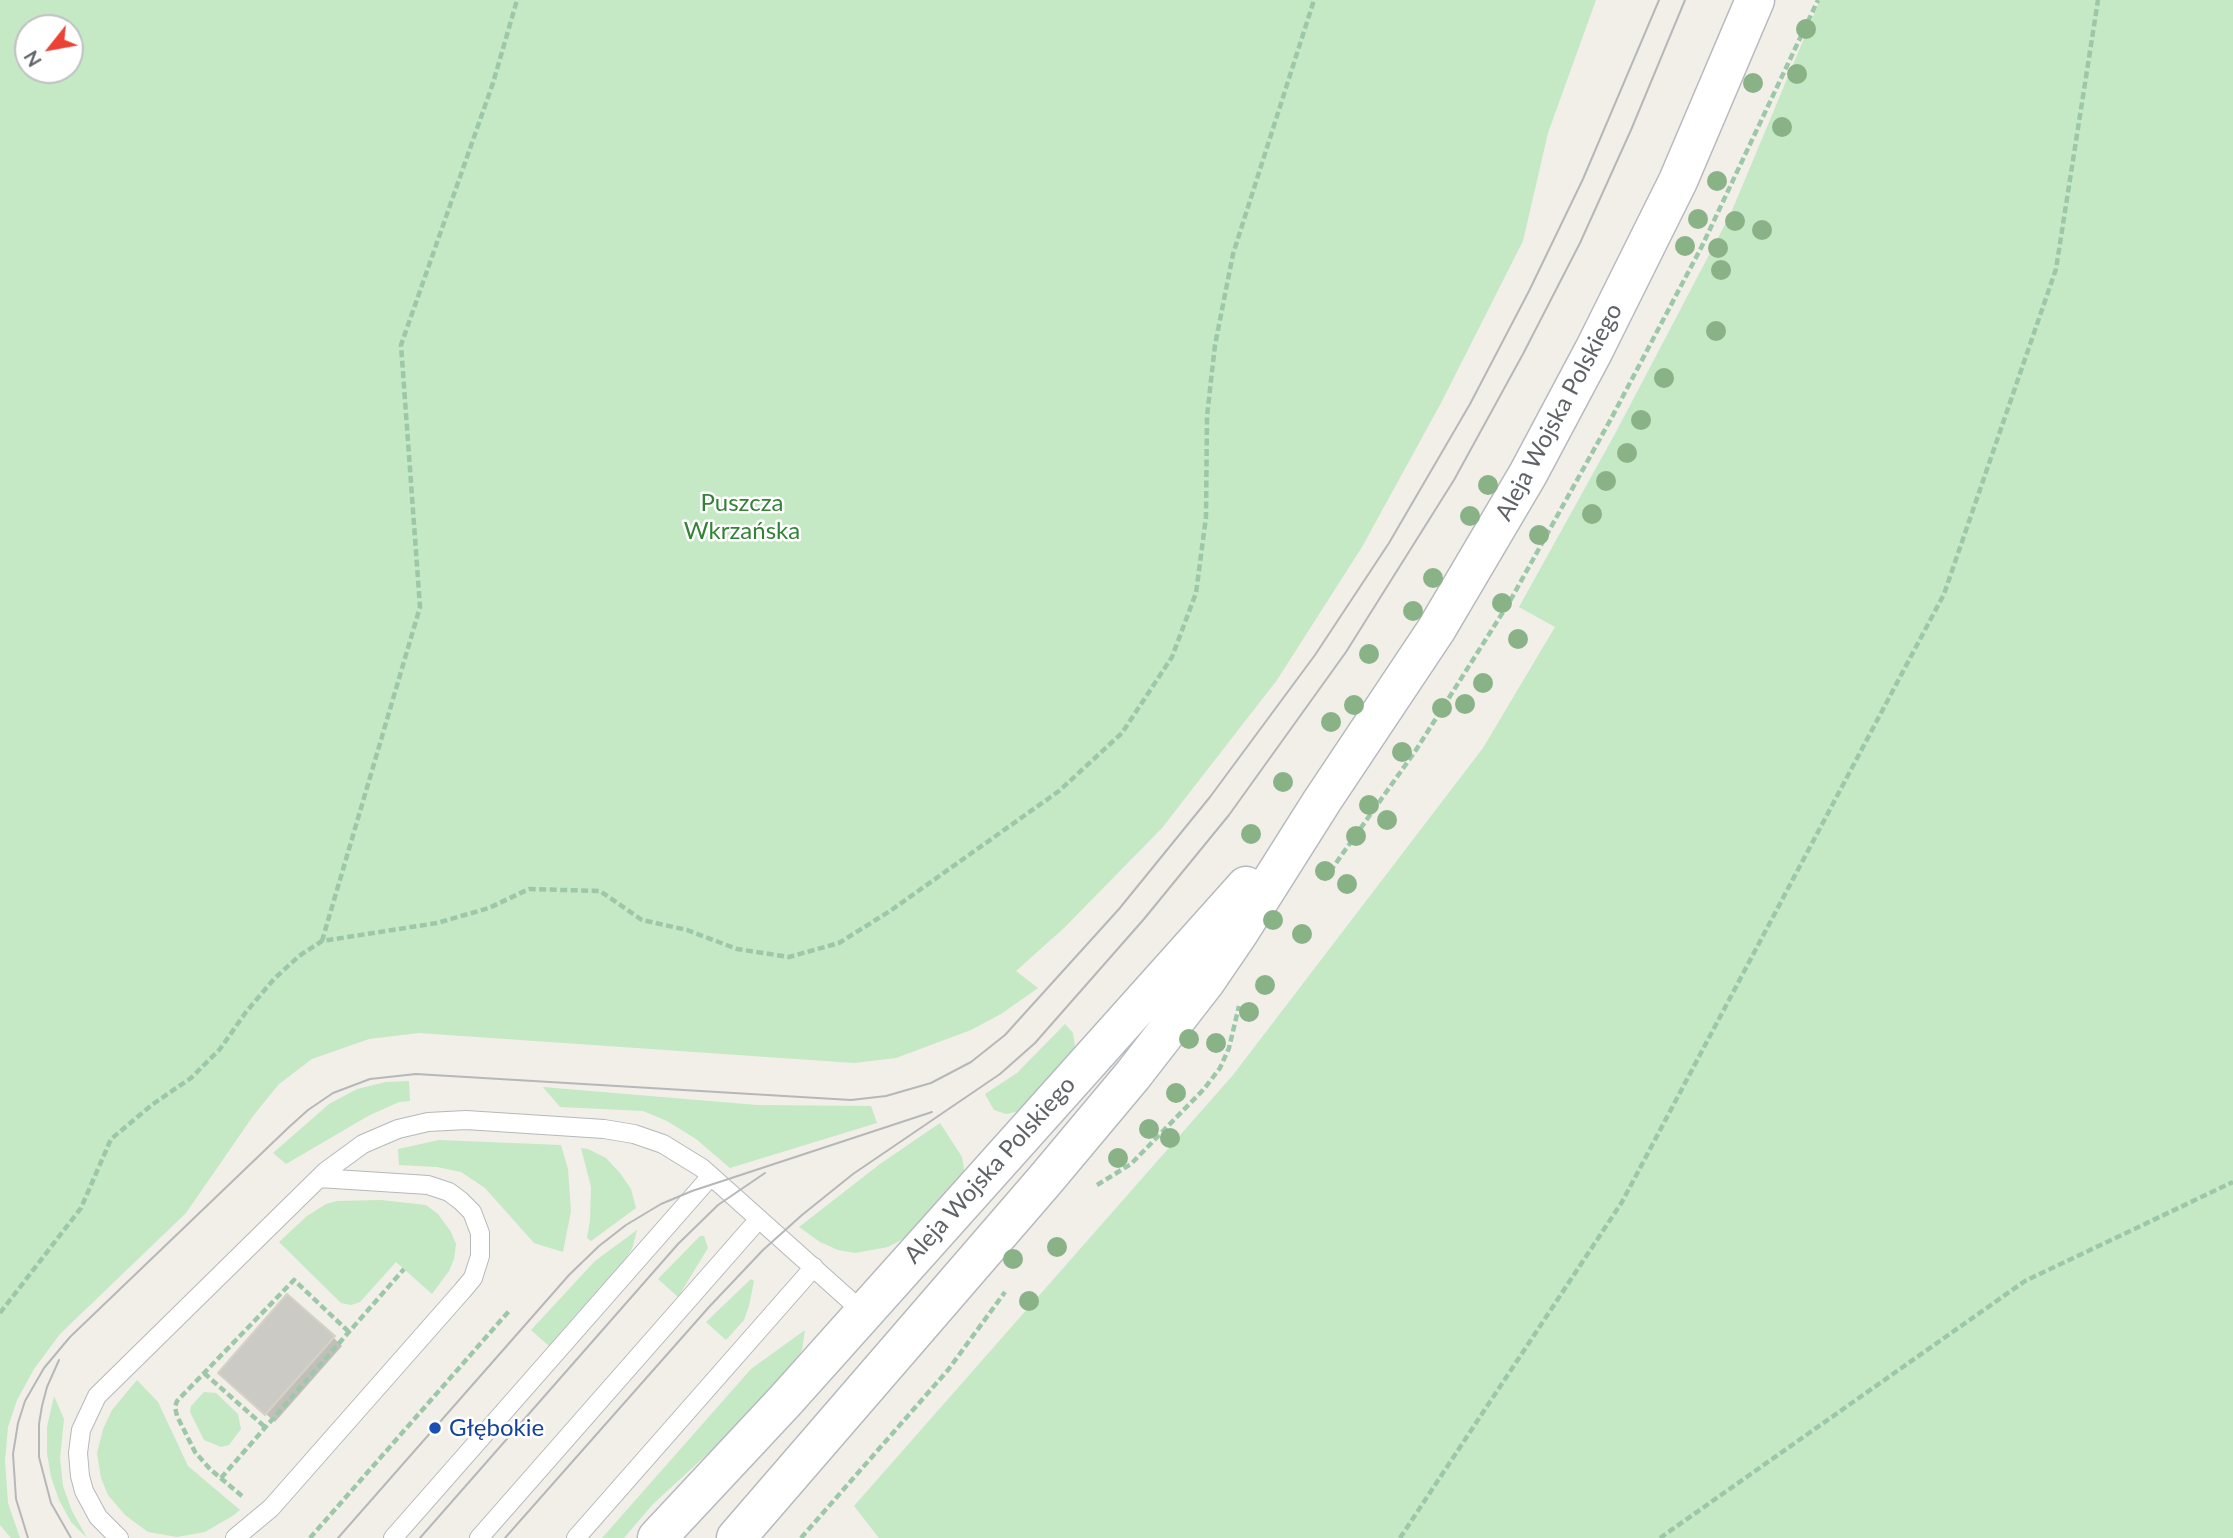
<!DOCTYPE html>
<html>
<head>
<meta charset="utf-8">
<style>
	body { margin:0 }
	#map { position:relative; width:2233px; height:1538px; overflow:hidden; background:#f1efe8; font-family:Lato,sans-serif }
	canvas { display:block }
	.north { position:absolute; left:14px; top:14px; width:70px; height:70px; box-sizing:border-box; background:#fff; border:2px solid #bfc1c3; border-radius:50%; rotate:239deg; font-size:19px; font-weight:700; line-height:28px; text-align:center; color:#5f6368 }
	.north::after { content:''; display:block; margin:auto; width:24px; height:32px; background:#ea4335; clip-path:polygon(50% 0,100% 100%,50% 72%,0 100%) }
</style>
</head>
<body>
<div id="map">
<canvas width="2233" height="1538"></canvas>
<div class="north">N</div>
</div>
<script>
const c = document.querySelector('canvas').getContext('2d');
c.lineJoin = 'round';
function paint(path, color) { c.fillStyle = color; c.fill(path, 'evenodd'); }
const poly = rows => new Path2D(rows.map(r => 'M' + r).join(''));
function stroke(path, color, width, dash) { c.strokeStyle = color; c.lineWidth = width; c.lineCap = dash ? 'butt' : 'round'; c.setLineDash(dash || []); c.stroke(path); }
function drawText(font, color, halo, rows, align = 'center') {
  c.font = font + ' Lato,sans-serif'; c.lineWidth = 5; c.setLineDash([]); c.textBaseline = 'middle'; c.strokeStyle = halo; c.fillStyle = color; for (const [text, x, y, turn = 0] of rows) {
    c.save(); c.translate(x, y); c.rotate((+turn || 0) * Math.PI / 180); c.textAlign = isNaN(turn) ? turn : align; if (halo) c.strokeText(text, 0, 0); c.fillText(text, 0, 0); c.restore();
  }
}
paint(poly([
	[0,0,1596,0,1548,133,1523,241,1441,403,1362,547,1277,680,1162,828,1064,928,1016,971,1038,988,1001,1014,971,1030,896,1058,854,1063,419,1033,369,1039,312,1059,279,1084,253,1116,186,1213,60,1334,34,1369,17,1400,8,1427,5,1461,8,1503,20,1538,11,1538,0,1525],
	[28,28,70,28,70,70,28,70],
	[1820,0,2233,0,2233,1538,879,1538,854,1506,1233,1075,1483,748,1555,627,1519,607,1616,432,1731,213],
	[1065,1024,1073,1033,1075,1047,1070,1055,1020,1111,1006,1114,994,1110,985,1094,1017,1073],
	[409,1081,410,1101,399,1102,368,1116,286,1164,273,1153,329,1104,357,1089,386,1082],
	[543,1087,757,1105,871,1106,877,1123,730,1168,696,1139,667,1121,643,1111,560,1107],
	[940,1123,962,1157,965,1175,917,1228,903,1239,888,1247,855,1253,838,1250,820,1242,799,1227,880,1164],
	[439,1140,561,1145,568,1169,571,1211,563,1252,534,1243,485,1188,461,1172,437,1167,399,1165,398,1149],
	[581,1148,588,1149,606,1158,620,1173,631,1189,636,1208,591,1241,587,1238,590,1220,591,1187],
	[381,1200,426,1205,438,1214,451,1232,456,1244,454,1259,449,1271,432,1294,396,1262,360,1302,351,1305,341,1303,279,1242,307,1216,326,1204,337,1201],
	[637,1230,632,1249,623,1262,549,1346,531,1330,595,1261],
	[700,1236,704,1236,708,1248,678,1297,658,1279],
	[751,1279,754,1281,749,1306,744,1320,726,1340,706,1322],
	[805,1330,802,1350,791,1366,741,1423,653,1504,624,1538,602,1538,751,1369],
	[137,1380,158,1402,188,1466,240,1510,234,1515,205,1532,177,1537,148,1532,125,1515,108,1495,101,1478,97,1453,103,1429,112,1410],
	[204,1392,216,1393,238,1414,241,1429,229,1445,221,1447,204,1440,190,1412,191,1406],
	[54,1396,64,1419,60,1458,63,1486,72,1511,87,1538,71,1522,59,1500,51,1477,47,1453,47,1427]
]), '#c5e8c5');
paint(poly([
	[333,1337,342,1346,275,1422,229,1381]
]), '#0003');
const building = poly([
	[287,1294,335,1336,265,1415,218,1373,287,1294]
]);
paint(building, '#cccac5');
stroke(building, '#d6d1c6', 2);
const lane = poly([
	[119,1538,98,1517,84,1491,80,1476,78,1453,81,1430,97,1396,326,1171,363,1144,398,1129,428,1122,466,1120,604,1129,634,1134,663,1144,702,1168,863,1312],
	[235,1538,271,1508,463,1290,473,1278,480,1256,480,1233,472,1212,461,1201,449,1192,428,1185,319,1178],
	[393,1538,711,1176],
	[479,1538,759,1219],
	[576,1538,814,1267]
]);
const secondary = poly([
	[657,1538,785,1401,1246,886],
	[736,1538,1046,1179,1133,1075,1206,981,1238,934,1322,801,1436,630,1528,474,1594,350,1678,181,1755,0]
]);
stroke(lane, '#b5b8bc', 20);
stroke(secondary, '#b6babf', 41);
stroke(poly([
	[1324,880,1416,750,1510,601,1612,417,1702,246,1818,0],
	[322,941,420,607,401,345,493,83,517,0],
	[1097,1185,1131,1164,1204,1089,1220,1068,1229,1048,1239,1006],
	[0,1313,81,1208,111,1139,153,1104,191,1078,220,1049,246,1012,274,979,299,956,322,941,437,923,489,908,529,889,600,891,642,920,687,930,737,949,789,957,839,943,890,911,1059,791,1122,733,1172,657,1196,593,1206,517,1207,416,1215,345,1233,254,1314,0],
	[204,1373,265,1427],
	[221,1478,404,1269],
	[242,1496,210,1469,195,1452,177,1416,175,1407,177,1401,294,1280,349,1332],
	[310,1538,509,1311],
	[801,1538,948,1370,1005,1292],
	[1400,1538,1622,1202,1944,594,2056,269,2098,0],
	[1660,1538,2025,1281,2233,1182]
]), '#9cc7a9', 4.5, [7, 3.5]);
stroke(lane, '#fff', 18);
stroke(secondary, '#fff', 38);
stroke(poly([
	[59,1360,47,1387,42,1406,39,1424,39,1457,51,1503,71,1538],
	[28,1538,16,1499,13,1454,18,1423,25,1401,44,1368,70,1337,288,1128,308,1110,333,1093,370,1079,416,1074,851,1100,886,1096,931,1083,971,1062,1005,1035,1119,909,1210,797,1315,655,1389,543,1470,404,1529,291,1583,179,1659,0],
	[338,1538,569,1275,599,1246,626,1225,661,1204,692,1191,932,1112],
	[420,1538,678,1244,718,1205,765,1173],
	[505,1538,709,1307,763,1250,802,1215,853,1174,1000,1074,1035,1043,1144,919,1229,815,1346,652,1454,480,1523,354,1580,243,1631,130,1685,0]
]), '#b6b7b8', 2);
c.fillStyle = '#89b387';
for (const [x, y] of [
	[1806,29],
	[1797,74],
	[1753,83],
	[1782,127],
	[1717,181],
	[1698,219],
	[1735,221],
	[1762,230],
	[1685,246],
	[1718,248],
	[1721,270],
	[1716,331],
	[1664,378],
	[1641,420],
	[1627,453],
	[1606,481],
	[1488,485],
	[1592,514],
	[1470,516],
	[1539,535],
	[1433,578],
	[1502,603],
	[1413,611],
	[1518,639],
	[1369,654],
	[1483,683],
	[1465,704],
	[1354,705],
	[1442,708],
	[1331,722],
	[1402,752],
	[1283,782],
	[1369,805],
	[1387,820],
	[1251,834],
	[1356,836],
	[1325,871],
	[1347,884],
	[1273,920],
	[1302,934],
	[1265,985],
	[1249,1012],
	[1189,1039],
	[1216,1043],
	[1176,1093],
	[1149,1129],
	[1170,1138],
	[1118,1158],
	[1057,1247],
	[1013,1259],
	[1029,1301]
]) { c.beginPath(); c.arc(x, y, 10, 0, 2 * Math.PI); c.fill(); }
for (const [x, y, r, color] of [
	[435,1428,7,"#1a4fb4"]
]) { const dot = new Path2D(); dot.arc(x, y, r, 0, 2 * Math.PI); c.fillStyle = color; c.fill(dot); stroke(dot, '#fff', 2.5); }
drawText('24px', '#5f6368', '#fff', [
	["Aleja Wojska Polskiego",1559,412,-62],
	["Aleja Wojska Polskiego",990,1170,-48]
]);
drawText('24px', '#348238', '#fff', [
	["Puszcza",742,503],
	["Wkrzańska",742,531]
]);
drawText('24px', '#164399', '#fff', [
	["Głębokie",449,1428]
], 'left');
</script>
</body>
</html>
